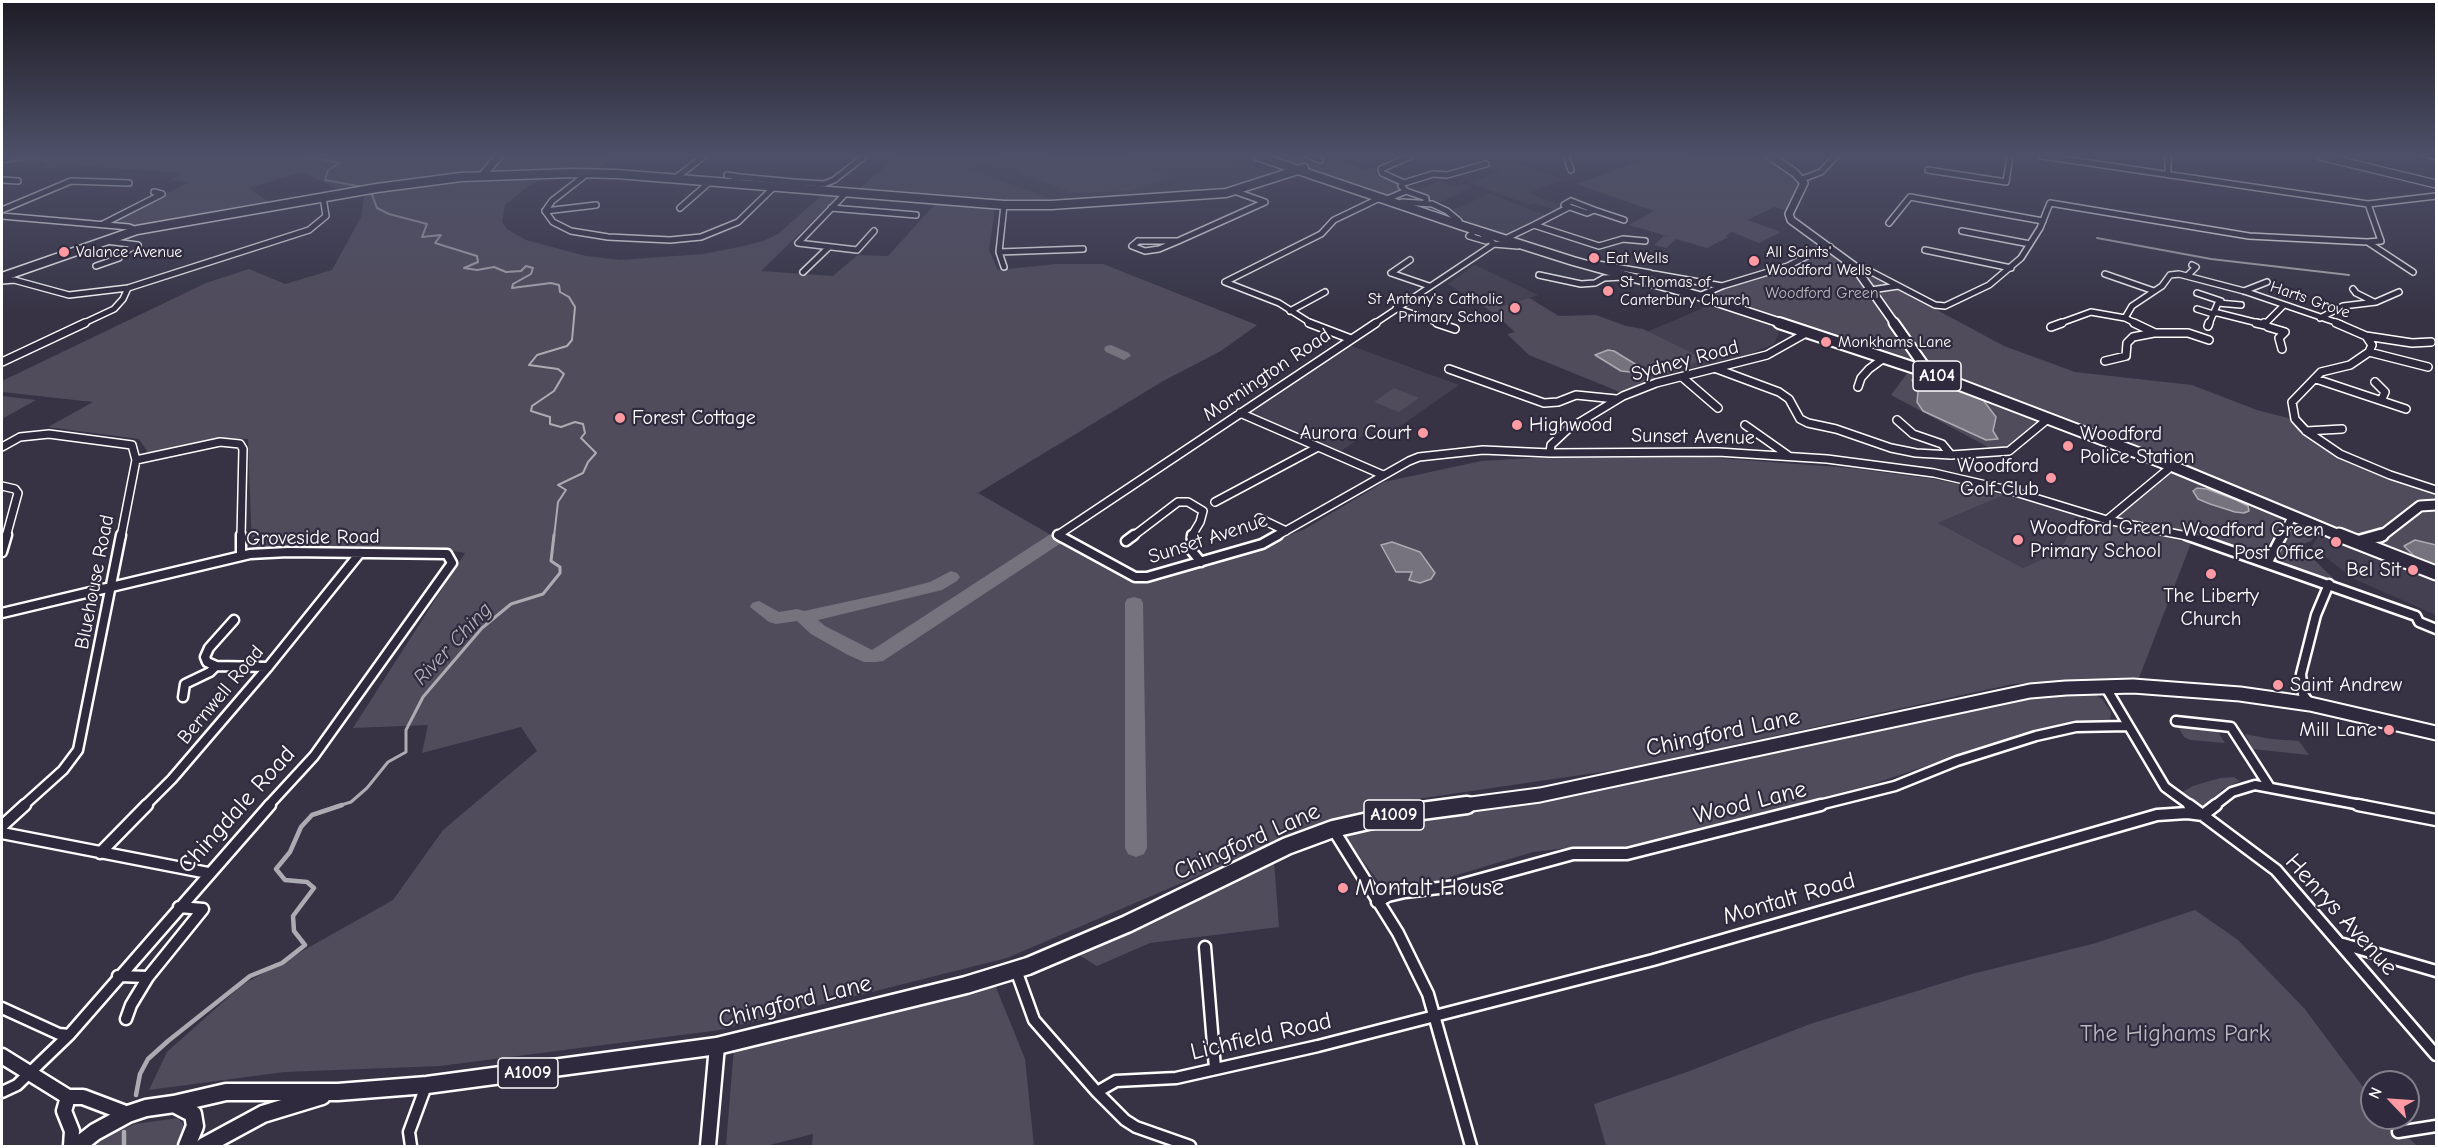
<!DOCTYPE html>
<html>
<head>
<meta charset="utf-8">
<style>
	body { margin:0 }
	#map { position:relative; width:2438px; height:1148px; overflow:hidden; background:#373345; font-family:"Comic Neue",sans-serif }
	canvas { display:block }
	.frame { position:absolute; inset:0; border:3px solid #fff; pointer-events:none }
	.north { position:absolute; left:2360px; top:1070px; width:60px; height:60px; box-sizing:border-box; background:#2f2a3d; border:2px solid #827f8b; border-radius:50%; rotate:295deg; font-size:16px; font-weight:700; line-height:24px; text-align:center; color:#fff }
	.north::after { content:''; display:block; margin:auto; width:21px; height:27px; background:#ff9aa2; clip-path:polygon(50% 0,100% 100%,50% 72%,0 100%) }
</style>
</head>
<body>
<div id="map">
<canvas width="2438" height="1148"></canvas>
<div class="frame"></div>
<div class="north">N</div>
</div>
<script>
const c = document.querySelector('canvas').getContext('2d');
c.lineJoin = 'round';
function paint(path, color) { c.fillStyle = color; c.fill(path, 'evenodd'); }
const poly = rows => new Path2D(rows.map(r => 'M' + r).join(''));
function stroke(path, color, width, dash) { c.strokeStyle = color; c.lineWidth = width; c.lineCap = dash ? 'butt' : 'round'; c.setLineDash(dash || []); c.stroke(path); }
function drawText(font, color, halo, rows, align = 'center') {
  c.font = font + ' "Comic Neue",sans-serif'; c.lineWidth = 4.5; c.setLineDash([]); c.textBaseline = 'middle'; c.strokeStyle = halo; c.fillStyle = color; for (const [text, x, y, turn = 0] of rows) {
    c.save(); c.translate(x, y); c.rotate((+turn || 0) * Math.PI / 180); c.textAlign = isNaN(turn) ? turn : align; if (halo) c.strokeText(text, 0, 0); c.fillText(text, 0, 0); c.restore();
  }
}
paint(poly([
	[1013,156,1222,156,1274,174,1229,190,1061,202,966,167],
	[1504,160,1564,180,1528,193,1563,206,1555,210,1535,203,1531,205,1469,183,1500,172,1489,167],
	[1439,181,1454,187,1462,184,1473,188,1435,204,1412,192],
	[1490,194,1545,215,1508,235,1474,225,1450,211],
	[1475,265,1538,295,1530,298,1569,322,1511,329,1497,315,1448,284],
	[1707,304,1778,326,1779,333,1774,344,1745,356,1657,377,1609,348,1701,309],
	[1349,345,1459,385,1386,436,1371,430,1340,452,1246,411],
	[2004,495,2101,521,2071,529,2060,551,2023,568,1938,523],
	[2321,533,2436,579,2436,615,2352,578,2312,546]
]), '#444051');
paint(poly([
	[2,156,615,156,595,170,342,191,302,172,248,188,272,204,137,225,107,224,189,182,171,180,180,174,171,172,89,167,40,168,51,163,2,163],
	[897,156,1013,156,967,168,1061,202,1010,201,858,190],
	[1058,156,1117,156,1170,176,1130,191,1072,193,1020,172,1018,169,1020,166],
	[1272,156,1307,156,1308,160,1314,162,1338,159,1365,170,1374,167,1377,174,1396,182,1401,189,1387,195],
	[1712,156,1767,156,1793,175,1799,185,1787,211,1775,207,1747,220,1781,232,1759,243,1732,232,1725,236,1728,237,1707,248,1676,239,1666,248,1654,245,1664,236,1670,237,1629,225,1654,211,1576,184,1640,161],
	[546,176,526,188,505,205,502,222,507,229,526,240,586,256,620,260,703,254,739,247,763,241,778,234,822,195,838,196,761,271,833,276,858,255,888,256,937,202,995,208,989,250,998,270,1057,264,1103,264,1257,325,1221,351,1165,380,978,493,1133,582,1159,581,1265,545,1305,529,1384,482,1481,461,1533,458,1704,457,1850,468,1935,479,2004,495,1938,523,2023,568,2060,551,2071,529,2111,523,2191,543,2139,678,2013,684,1622,769,1389,803,1314,826,1007,958,720,1030,440,1066,284,1072,149,1090,167,1052,242,985,393,900,443,830,537,751,521,727,422,753,428,725,353,728,465,553,440,549,252,549,248,439,229,438,149,454,139,439,48,427,93,402,2,392,2,381,206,283,249,269,285,284,332,270,361,217,365,191,402,184],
	[1824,250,1831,251,1849,266,1870,274,2004,346,2075,372,2192,385,2257,410,2292,419,2316,444,2354,465,2436,493,2436,501,2418,503,2374,534,2355,534,2133,446,1937,373,1714,294,1717,290,1790,267],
	[1488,298,1501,307,1529,298,1558,316,1596,315,1626,326,1643,329,1704,359,1665,375,1648,366,1641,370,1656,378,1620,392,1529,355,1507,334,1515,332,1497,315,1477,302],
	[1908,372,2034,417,2039,420,2006,448,1990,448,1891,395],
	[1394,388,1419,398,1399,412,1374,402],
	[2,396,36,400,2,419],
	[2169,472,2178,473,2284,517,2264,553,2257,555,2178,530,2116,517],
	[2436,507,2436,567,2377,545,2419,511],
	[2294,521,2315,529,2317,533,2311,541,2305,543,2303,549,2338,583,2332,584,2275,561],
	[2093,693,2102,699,2111,712,2110,722,2070,722,2015,736,1870,785,1633,846,1606,849,1576,847,1533,852,1430,883,1382,886,1343,835,1345,830,1572,795,1654,778,2033,695],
	[2178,727,2217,730,2225,743,2190,740,2184,737],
	[2245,734,2271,739,2299,741,2309,755,2253,749],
	[2234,777,2240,781,2223,789,2206,806,2198,805,2179,794,2193,786,2220,778],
	[1274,861,1279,927,1150,943,1097,966,1077,954],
	[2195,910,2238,940,2304,1008,2372,1099,2372,1118,2389,1118,2417,1146,1606,1146,1594,1104,1687,1072,1810,1024,1972,974,2096,943],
	[993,980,1025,1059,1034,1146,812,1146,813,1134,766,1146,726,1146,734,1047],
	[178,1118,186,1128,177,1146,89,1146,92,1143,135,1124]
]), '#514c5c');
const water = poly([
	[1608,350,1614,351,1640,367,1630,372,1621,371,1595,355,1608,350],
	[1912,380,1940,385,1983,400,1996,417,1993,431,1998,439,1986,440,1923,411,1917,402,1918,392,1912,380],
	[2197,488,2207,489,2236,500,2248,506,2249,511,2244,513,2235,512,2210,504,2198,499,2193,491,2197,488],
	[2415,540,2436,545,2436,566,2415,557,2404,546,2415,540],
	[1392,542,1420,552,1435,573,1431,579,1420,583,1409,580,1412,572,1396,572,1381,545,1392,542]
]);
paint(water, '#76737f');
stroke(water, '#adabb2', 1.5);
stroke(poly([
	[304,156,340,163,328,170,325,180,363,187],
	[2,163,46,156],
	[371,192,377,208,389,214,427,224,422,237,441,235,435,243,477,256,478,262,464,268,477,270,494,267,506,272,521,271,526,266,533,268,531,274,513,284,512,288,551,283,559,285,560,292,569,297,575,307,572,340,567,346,537,355,529,365,558,369,564,374,554,391,532,406,531,411,550,417,550,424,561,427,575,422,583,424,585,433,581,438,596,453,588,462,583,473,558,485,566,490,558,502,554,537],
	[2097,238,2211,259,2349,275]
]), '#adabb2', 2);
stroke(poly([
	[338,806,351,802,367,788,388,762,406,752,406,730,423,697,482,628,511,604,543,594,560,573,560,567,551,561,554,535]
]), '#adabb2', 3);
stroke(poly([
	[136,1095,140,1074,148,1059,168,1041,250,976,282,963,305,945,294,931,293,916,314,888,307,882,285,880,276,869,290,852,301,827,312,815,342,805],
	[124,1132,124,1146]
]), '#adabb2', 4.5);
paint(poly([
	[1111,345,1129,353,1131,356,1124,360,1106,352,1104,349,1106,346,1111,345],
	[1055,534,1061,535,1064,539,1061,543,883,661,876,662,864,662,848,655,811,634,797,621,776,624,769,622,750,607,752,603,759,601,779,612,797,609,804,611,887,593,930,582,951,571,957,573,960,577,957,581,942,590,818,620,825,626,872,650,1049,535,1055,534],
	[1134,597,1141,599,1143,603,1147,848,1144,854,1136,857,1128,854,1125,848,1125,603,1127,599,1134,597]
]), '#76737f');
const streetFar3 = poly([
	[1310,156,1320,160],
	[1566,156,1571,170],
	[2042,156,2368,204],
	[2168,156,2168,175],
	[1928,170,2006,182,2010,156],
	[588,173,552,201,545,211,553,222,571,231,608,237,670,240,701,237,738,222,775,186],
	[727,175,740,177],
	[677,177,704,156],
	[1802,179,1821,172,1836,156],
	[2,180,18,181],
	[733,181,740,177,793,182],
	[1404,183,1433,174,1447,175,1486,164],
	[787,187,793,182,824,184,834,180,865,156],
	[1406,191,1401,186,1404,183,1382,173,1381,169,1411,156],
	[1406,191,1426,198,1426,202],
	[847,192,798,243,857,250,874,231],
	[1385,200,1406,191],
	[1571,201,1594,210,1587,213,1564,205,1571,201],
	[1402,202,1432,204,1447,211,1459,221],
	[1004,205,999,252,1004,267],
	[680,208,712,180],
	[831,208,916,215],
	[2,210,71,181,129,183],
	[1594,210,1624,220],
	[545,211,596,205],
	[2,216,129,227,137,230],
	[1889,223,1910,197,2043,221],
	[103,224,162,194,154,192],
	[1534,225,1569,207],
	[1476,230,1469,236,1486,241],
	[1962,231,2030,244],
	[1480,232,1494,244,1518,246],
	[1509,237,1534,225,1599,246,1623,239,1645,241],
	[1138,241,1178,241,1159,249,1145,251,1132,246,1138,241],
	[1178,241,1265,202,1234,191],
	[2369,243,2413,272],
	[1925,250,2011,268],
	[999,252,1083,249],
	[1410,260,1391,273,1429,286],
	[1592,263,1650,273,1657,276,1663,283],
	[96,266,119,258,121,253,138,245,106,241],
	[1854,266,1862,267,1935,305,1945,306,1989,285,2021,258,2040,228,2050,203,2249,236,2367,242,2381,241,2368,204,2436,196],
	[803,272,829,247],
	[1654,274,1722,286],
	[2105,274,2154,291],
	[1539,275,1581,284,1595,283,1604,278,1622,277],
	[2188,275,2196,267,2192,265],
	[2,281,14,280,69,295,128,288,309,230,326,216,323,197],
	[2353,289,2356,293,2374,302],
	[1871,290,1898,286],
	[2244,291,2267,282],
	[2197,293,2221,301],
	[1699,296,1722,286,1788,266,1820,249,1830,247],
	[1396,308,1442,324],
	[2197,309,2213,314],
	[1290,311,1325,292],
	[2214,312,2262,324],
	[2320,318,2343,306,2376,302,2399,292],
	[82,324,114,309,123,299,128,288],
	[1312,324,1279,303,1225,282,1321,234,1334,220,1382,197],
	[1374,324,1494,244],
	[2058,324,2091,312,2125,318],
	[2137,324,2125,318,2132,306,2162,286,2170,275,2179,274,2244,291,2341,324],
	[2209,324,2218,303,2241,305],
	[2265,324,2283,306]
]);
const streetFar2 = poly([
	[1309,323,1351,339],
	[1437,323,1455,329],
	[2134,323,2155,333,2188,333,2209,340],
	[2256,323,2265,325],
	[2264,323,2268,327,2285,332,2279,338,2282,349],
	[2336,323,2366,336,2372,345,2369,352,2350,365,2321,372,2292,402,2295,419,2306,431,2340,454,2390,475,2436,490],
	[2208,326,2209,323],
	[2051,327,2062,323],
	[2366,336,2412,343,2431,342],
	[2369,352,2428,367],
	[2105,361,2126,356,2127,343,2133,337,2154,333],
	[2,362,85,323],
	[1449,369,1544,403,1558,402,1576,395,1616,399],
	[1717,369,1779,392,1789,399,1800,419,1808,423,1836,429,1891,448,1916,453,1951,455,2009,451,2049,418],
	[1682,377,1718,408],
	[2316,379,2406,409],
	[2375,382,2385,392,2382,399],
	[1858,387,1861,378,1869,369,1884,358],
	[1240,413,1383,475],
	[1897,420,1913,434,1942,444,1951,455],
	[1745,425,1789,456],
	[2306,431,2342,429],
	[2,447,20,437,49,434,132,445,136,460,121,537],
	[1550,453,1551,445,1567,430,1623,396,1656,383,1767,355,1808,332],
	[136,460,220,442,240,444,243,449,241,537],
	[2,486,15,489,18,493,6,537],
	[1215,502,1318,447],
	[1259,518,1286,531],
	[2107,520,2172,466],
	[1061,537,1058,535,1376,323],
	[1132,537,1178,502,1188,502,1203,511,1200,522,1191,537],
	[1275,537,1409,461,1419,457,1483,450,1550,453,1718,452,1827,459,1934,473,2012,491,2107,520,2192,537],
	[2282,537,2292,517]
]);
const streetFar1 = poly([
	[1058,535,1135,577,1147,577,1262,544,1278,535],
	[1192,535,1191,550,1201,562],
	[2186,535,2416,616,2419,622,2436,629],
	[1126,541,1134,535],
	[2,552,7,535],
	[241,555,241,535],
	[2268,562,2282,535],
	[2,613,250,554,288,552,447,554,452,563,314,756,268,806],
	[234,620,209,648,205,657,207,662,216,666,268,667],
	[2105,686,2165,787,2191,806],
	[183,697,185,684,210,672,216,666],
	[2310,704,2303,694,2301,674,2316,615,2329,584],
	[2176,721,2231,727,2269,786],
	[23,806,63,770,78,750,121,535],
	[145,806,172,779,268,667,360,553],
	[1815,806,1895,786,1957,761,2036,736,2076,727,2128,726],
	[2214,806,2232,792,2255,785,2366,806]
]);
const street = poly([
	[2189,805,2276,870,2436,1055],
	[2358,805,2436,820],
	[2203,815,2216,805],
	[2,826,25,805],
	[1333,829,1398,933,1428,994,1471,1146],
	[2,833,208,873],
	[100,853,147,805],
	[1377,902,1388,896,1405,892,1456,886,1573,854,1627,854,1821,805],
	[2343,944,2436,971],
	[1205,947,1215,1068],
	[1016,970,1034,1020,1097,1092,1125,1120,1136,1127,1190,1146],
	[118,976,148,977,131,1005,126,1019],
	[148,977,203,909,179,907],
	[2,1008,59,1034,69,1035],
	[2,1092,17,1085,69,1035,270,805],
	[1097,1092,1116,1081,1176,1078,1318,1046,1653,960,2157,815,2187,813,2203,815],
	[2398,1132,2436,1126],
	[411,1146,409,1132,426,1086]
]);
const secondaryFar3 = poly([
	[1770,156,1795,173,1804,183,1789,214,1791,220,1854,266,1895,324],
	[2320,156,2436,184],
	[482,176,499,156]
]);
const secondaryFar2 = poly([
	[1894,323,1925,367,1921,370],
	[2380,537,2420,506,2436,505]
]);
const secondaryFar1 = poly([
	[2357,542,2382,535]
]);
const secondary = poly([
	[2,1056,68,1097,83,1097,128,1114],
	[68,1097,64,1111,72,1131,71,1146],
	[708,1146,717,1046]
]);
const primaryFar3 = poly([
	[1257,156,1463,226,1573,261,1699,296,1784,324],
	[2,277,137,230,377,188,461,177,573,173,617,174,1004,205,1051,205,1226,193,1304,168]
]);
const primaryFar2 = poly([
	[1779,323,1921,370,2172,466,2343,537]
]);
const primaryFar1 = poly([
	[2339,535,2436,573],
	[1456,806,1540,795,2030,691,2066,688,2133,686,2240,694,2310,704,2436,733]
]);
const primary = poly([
	[174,1104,226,1092,338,1092,427,1085,717,1046,966,985,1028,966,1127,924,1287,846,1333,829,1399,814,1467,805],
	[77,1146,95,1132,128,1114,146,1108,174,1104,193,1114,195,1126,187,1146],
	[204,1146,263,1114,322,1096]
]);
stroke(streetFar3, '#fff', 8);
stroke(streetFar2, '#fff', 10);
stroke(streetFar1, '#fff', 13);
stroke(street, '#fff', 15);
stroke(secondaryFar3, '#fff', 10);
stroke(secondaryFar2, '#fff', 13);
stroke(secondaryFar1, '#fff', 16);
stroke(secondary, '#fff', 19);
stroke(primaryFar3, '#fff', 11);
stroke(primaryFar2, '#fff', 14);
stroke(primaryFar1, '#fff', 17);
stroke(primary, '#fff', 21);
stroke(streetFar3, '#2f2a3d', 5);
stroke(streetFar2, '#2f2a3d', 7);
stroke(streetFar1, '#2f2a3d', 8);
stroke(street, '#2f2a3d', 10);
stroke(secondaryFar3, '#2f2a3d', 7);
stroke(secondaryFar2, '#2f2a3d', 9);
stroke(secondaryFar1, '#2f2a3d', 11);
stroke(secondary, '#2f2a3d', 14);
stroke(primaryFar3, '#2f2a3d', 8);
stroke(primaryFar2, '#2f2a3d', 10);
stroke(primaryFar1, '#2f2a3d', 13);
stroke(primary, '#2f2a3d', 16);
stroke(poly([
	[2420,156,2436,160]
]), '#fff', 2);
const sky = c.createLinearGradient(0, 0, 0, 317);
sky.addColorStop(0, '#1e1c26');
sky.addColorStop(0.49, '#4d5068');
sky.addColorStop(1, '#4d506800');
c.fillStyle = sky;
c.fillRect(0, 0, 2438, 317);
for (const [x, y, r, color] of [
	[64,252,6,"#ff9aa2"],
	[1594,258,6,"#ff9aa2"],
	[1754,261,6,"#ff9aa2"],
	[1608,291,6,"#ff9aa2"],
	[1515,308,6,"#ff9aa2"],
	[1826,342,6,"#ff9aa2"],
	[620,418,6,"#ff9aa2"],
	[1517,425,6,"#ff9aa2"],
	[1423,433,6,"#ff9aa2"],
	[2068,446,6,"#ff9aa2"],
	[2051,478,6,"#ff9aa2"],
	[2018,540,6,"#ff9aa2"],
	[2336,542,6,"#ff9aa2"],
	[2413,570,6,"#ff9aa2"],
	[2211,574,6,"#ff9aa2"],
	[2278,685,6,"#ff9aa2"],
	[2389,730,6,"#ff9aa2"],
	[1343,888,6,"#ff9aa2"]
]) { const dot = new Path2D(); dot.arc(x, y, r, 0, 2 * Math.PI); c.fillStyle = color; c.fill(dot); stroke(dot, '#2f2a3d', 2); }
drawText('16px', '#fff', '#2f2a3d', [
	["Valance Avenue",76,252],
	["All Saints'",1766,252],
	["Woodford Wells",1766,270],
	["Eat Wells",1606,258],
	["St Thomas of",1620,282],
	["Canterbury Church",1620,300],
	["St Antony's Catholic",1503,299,"right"],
	["Primary School",1503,317,"right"],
	["Monkhams Lane",1838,342]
], 'left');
drawText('16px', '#b9b7be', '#2f2a3d', [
	["Woodford Green",1822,293]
]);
drawText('16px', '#fff', '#2f2a3d', [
	["Harts Grove",2310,300,19]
]);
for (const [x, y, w] of [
	[1937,376,48],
	[1394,815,60],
	[528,1073,60]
]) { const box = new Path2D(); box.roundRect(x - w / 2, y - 15, w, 30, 4.5); c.fillStyle = '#2f2a3d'; c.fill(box); stroke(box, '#fff', 1.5); }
drawText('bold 18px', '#fff', null, [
	["A104",1937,376],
	["A1009",1394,815],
	["A1009",528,1073]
]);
drawText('20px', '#fff', '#2f2a3d', [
	["Sydney Road",1685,361,-15],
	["Mornington Road",1267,375,-34],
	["Sunset Avenue",1693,437,1],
	["Groveside Road",313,538,-1],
	["Sunset Avenue",1208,539,-18],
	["Bluehouse Road",95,582,-79],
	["Bernwell Road",221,695,-50]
]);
drawText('20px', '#fff', '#2f2a3d', [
	["Forest Cottage",632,418],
	["Highwood",1529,425],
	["Aurora Court",1411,433,"right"],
	["Woodford",2080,434],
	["Police Station",2080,457],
	["Woodford",2039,466,"right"],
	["Golf Club",2039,489,"right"],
	["Woodford Green",2030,528],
	["Primary School",2030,551],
	["Woodford Green",2324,530,"right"],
	["Post Office",2324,553,"right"],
	["Bel Sit",2401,570,"right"],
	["The Liberty",2211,596,"center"],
	["Church",2211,619,"center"],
	["Saint Andrew",2290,685],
	["Mill Lane",2377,730,"right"]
], 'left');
drawText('italic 21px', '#b4b2b9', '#2f2a3d', [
	["River Ching",453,644,-47]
]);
drawText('24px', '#fff', '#2f2a3d', [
	["Chingford Lane",1723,733,-12],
	["Wood Lane",1750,803,-14],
	["Chingdale Road",237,810,-48],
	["Chingford Lane",1247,842,-24],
	["Montalt Road",1789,899,-16],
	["Henrys Avenue",2341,915,48],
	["Chingford Lane",795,1002,-14],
	["Lichfield Road",1261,1037,-13]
]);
drawText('24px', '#fff', '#2f2a3d', [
	["Montalt House",1355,888]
], 'left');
drawText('24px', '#b9b7be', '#2f2a3d', [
	["The Highams Park",2175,1034]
]);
</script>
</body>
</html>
